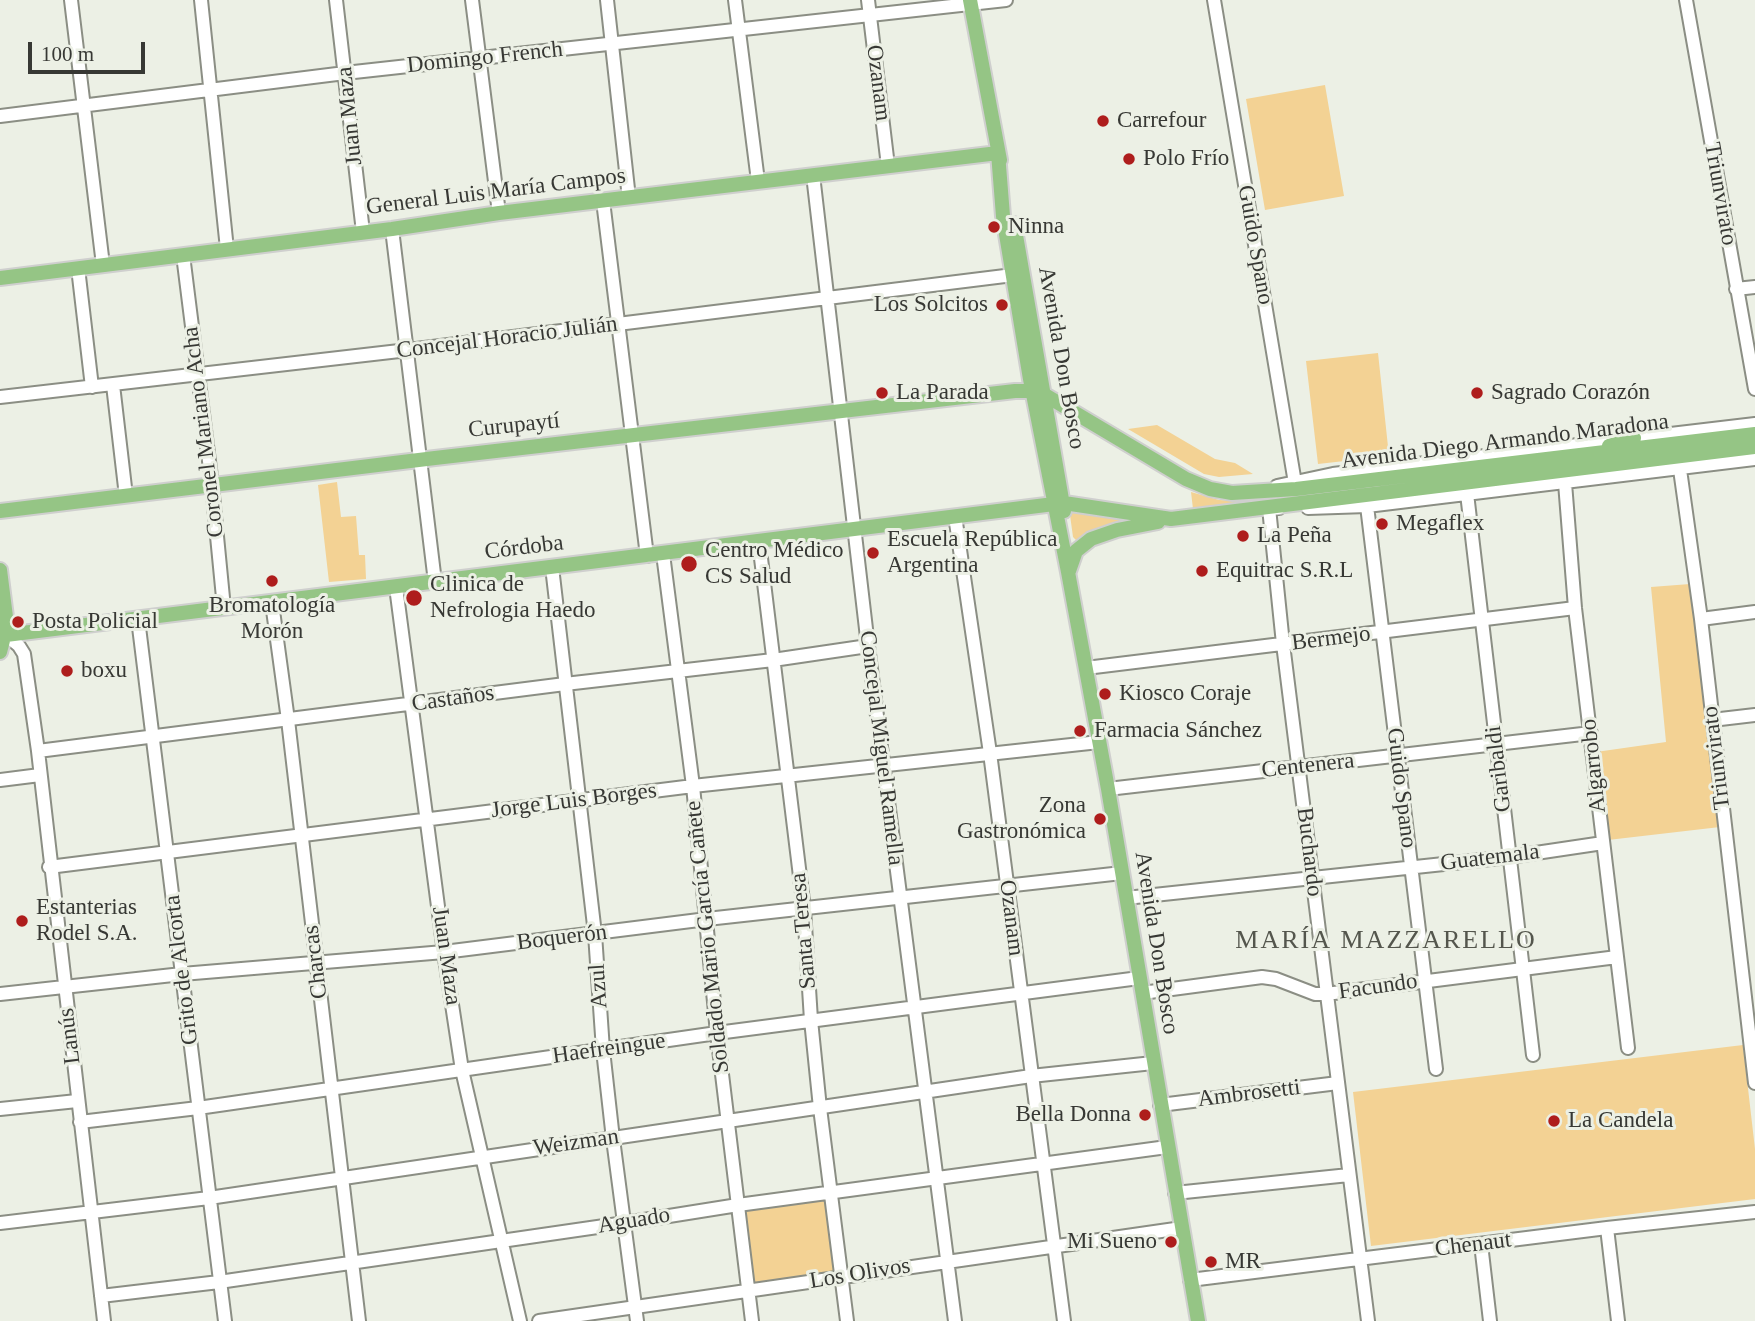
<!DOCTYPE html>
<html>
<head>
<meta charset="utf-8">
<style>
	body { margin:0 }
	#map { position:relative; width:1755px; height:1321px; overflow:hidden; background:#ecf0e5; font-family:"Times New Roman",serif }
	canvas { display:block }
	.scale { position:absolute; left:28px; top:42px; width:117px; height:32px; box-sizing:border-box; border:4px solid #373834; border-top:0; padding-left:9px; font-size:21px; line-height:24px; white-space:nowrap; color:#373834; -webkit-text-stroke:5px #ecf0e5; paint-order:stroke }
</style>
</head>
<body>
<div id="map">
<canvas width="1755" height="1321"></canvas>
<div class="scale">100 m</div>
</div>
<script>
const c = document.querySelector('canvas').getContext('2d');
c.lineJoin = 'round';
function paint(path, color) { c.fillStyle = color; c.fill(path, 'evenodd'); }
const poly = rows => new Path2D(rows.map(r => 'M' + r).join(''));
function stroke(path, color, width, dash) { c.strokeStyle = color; c.lineWidth = width; c.lineCap = dash ? 'butt' : 'round'; c.setLineDash(dash || []); c.stroke(path); }
function drawText(font, color, halo, rows, align = 'center') {
  c.font = font + ' "Times New Roman",serif'; c.lineWidth = 6; c.setLineDash([]); c.textBaseline = 'middle'; c.strokeStyle = halo; c.fillStyle = color; for (const [text, x, y, turn = 0] of rows) {
    c.save(); c.translate(x, y); c.rotate((+turn || 0) * Math.PI / 180); c.textAlign = isNaN(turn) ? turn : align; if (halo) c.strokeText(text, 0, 0); c.fillText(text, 0, 0); c.restore();
  }
}
paint(poly([
	[1325,85,1344,196,1265,210,1246,99],
	[1378,353,1389,456,1318,464,1306,361],
	[1157,425,1215,459,1235,463,1253,474,1219,477,1204,474,1128,429],
	[1666,450,1666,454,1193,509,1191,492,1219,500,1241,501],
	[337,482,341,517,356,516,359,555,365,555,366,579,329,582,318,485],
	[1073,512,1133,522,1101,529,1076,540,1073,537,1070,515],
	[1690,584,1720,827,1608,840,1596,752,1666,742,1651,587],
	[1743,1045,1755,1149,1755,1199,1371,1246,1353,1092],
	[830,1193,841,1276,749,1292,738,1205]
]), '#f3d294');
const minor = poly([
	[71,0,103,265],
	[201,0,227,249],
	[336,0,363,232],
	[472,0,499,213],
	[607,0,629,198],
	[735,0,758,181],
	[868,0,888,166],
	[1214,0,1296,489],
	[1686,0,1755,389],
	[0,116,345,73,1006,0],
	[813,175,868,646,955,1321],
	[603,201,647,556],
	[392,229,435,582],
	[183,255,212,485,224,608],
	[78,268,92,387],
	[1736,289,1755,287],
	[113,385,126,496],
	[0,397,408,350,1013,275],
	[1675,434,1701,619,1755,1083],
	[1565,483,1575,608,1628,1048],
	[1466,485,1533,1055],
	[1277,486,1333,474,1755,424],
	[1367,506,1436,1069],
	[1279,508,1269,508,1283,644,1368,1321],
	[1308,508,1367,506,1755,459],
	[955,516,990,753,1064,1321],
	[759,542,804,909,811,1020,820,1108,847,1321],
	[663,554,693,786,717,1033,752,1321],
	[552,567,595,934,603,1050,613,1139,637,1321],
	[396,587,444,952,462,1070,520,1321],
	[272,603,288,720,359,1321],
	[138,619,225,1321],
	[1701,619,1755,612],
	[1,636,6,635,19,646,24,654,38,751,104,1321],
	[1086,668,1575,608],
	[1712,720,1755,715],
	[38,751,565,684,773,660,868,646],
	[0,780,40,775],
	[1108,789,1591,733],
	[49,867,693,786,1099,742],
	[1126,898,1509,857,1603,843],
	[1142,993,1262,977,1276,979,1315,994,1326,994,1617,957],
	[0,994,182,974,444,952,707,919,1122,873],
	[1160,1105,1338,1083],
	[0,1109,77,1101],
	[80,1122,198,1108,717,1033,1139,978],
	[1175,1193,1349,1175],
	[0,1223,209,1198,1031,1076,1153,1063],
	[1607,1228,1618,1321],
	[1481,1244,1490,1321],
	[1190,1280,1607,1228,1755,1212],
	[101,1296,219,1282,625,1223,738,1205,1167,1147],
	[539,1321,1182,1228]
]);
const major = poly([
	[970,0,1000,160],
	[998,153,1003,216,1030,379,1068,572,1108,789,1198,1321],
	[1014,224,1064,511],
	[0,278,392,229,499,213,998,153],
	[1609,446,1634,438],
	[0,511,435,458,1015,391,1033,391,1045,395,1186,479,1210,489,1232,493,1296,489,1755,434],
	[0,570,7,625,0,652],
	[1069,571,1076,551,1091,539,1117,530,1158,522],
	[6,635,1054,504,1064,503,1171,519,1755,447]
]);
stroke(minor, '#8b8e84', 16);
stroke(major, '#cfcfce', 18);
stroke(minor, '#fff', 12);
stroke(major, '#95c585', 14);
for (const [x, y, r, color] of [
	[1103,121,7,"#ae1d1c"],
	[1129,159,7,"#ae1d1c"],
	[994,227,7,"#ae1d1c"],
	[1002,305,7,"#ae1d1c"],
	[882,393,7,"#ae1d1c"],
	[1477,393,7,"#ae1d1c"],
	[1382,524,7,"#ae1d1c"],
	[1243,536,7,"#ae1d1c"],
	[873,553,7,"#ae1d1c"],
	[689,564,9,"#ae1d1c"],
	[1202,571,7,"#ae1d1c"],
	[272,581,7,"#ae1d1c"],
	[414,598,9,"#ae1d1c"],
	[18,622,7,"#ae1d1c"],
	[67,671,7,"#ae1d1c"],
	[1105,694,7,"#ae1d1c"],
	[1080,731,7,"#ae1d1c"],
	[1100,819,7,"#ae1d1c"],
	[22,921,7,"#ae1d1c"],
	[1145,1115,7,"#ae1d1c"],
	[1554,1121,7,"#ae1d1c"],
	[1171,1242,7,"#ae1d1c"],
	[1211,1262,7,"#ae1d1c"]
]) { const dot = new Path2D(); dot.arc(x, y, r, 0, 2 * Math.PI); c.fillStyle = color; c.fill(dot); stroke(dot, '#ecf0e5', 2.5); }
drawText('23px', '#373834', '#ecf0e5', [
	["Domingo French",485,58,-6],
	["Ozanam",878,83,83],
	["Juan Maza",350,116,-96],
	["General Luis María Campos",496,192,-7],
	["Triunvirato",1720,194,80],
	["Guido Spano",1255,245,80],
	["Concejal Horacio Julián",507,338,-7],
	["Avenida Don Bosco",1061,358,80],
	["Curupaytí",514,426,-6],
	["Coronel Mariano Acha",204,432,-97],
	["Avenida Diego Armando Maradona",1505,442,-7],
	["Córdoba",524,548,-7],
	["Bermejo",1331,639,-7],
	["Castaños",453,699,-8],
	["Concejal Miguel Ramella",881,748,83],
	["Triunvirato",1717,758,-97],
	["Centenera",1308,766,-6],
	["Algarrobo",1594,766,-96],
	["Garibaldi",1499,769,-97],
	["Guido Spano",1401,788,83],
	["Jorge Luis Borges",574,801,-7],
	["Buchardo",1309,852,83],
	["Guatemala",1490,858,-7],
	["Ozanam",1011,918,83],
	["Santa Teresa",804,931,-95],
	["Soldado Mario García Cañete",708,937,-96],
	["Boquerón",562,938,-7],
	["Avenida Don Bosco",1156,943,81],
	["Juan Maza",446,956,82],
	["Charcas",316,962,-97],
	["Grito de Alcorta",182,970,-97],
	["Azul",599,986,-94],
	["Facundo",1378,987,-8],
	["Lanús",70,1036,-97],
	["Haefreingue",609,1049,-8],
	["Ambrosetti",1249,1094,-7],
	["Weizman",576,1143,-8],
	["Aguado",634,1221,-9],
	["Chenaut",1473,1245,-7],
	["Los Olivos",860,1274,-9]
]);
drawText('23px', '#373834', '#ecf0e5', [
	["Carrefour",1117,121],
	["Polo Frío",1143,159],
	["Ninna",1008,227],
	["Los Solcitos",988,305,"right"],
	["La Parada",896,393],
	["Sagrado Corazón",1491,393],
	["Megaflex",1396,524],
	["La Peña",1257,536],
	["Escuela República",887,540],
	["Argentina",887,566],
	["Centro Médico",705,551],
	["CS Salud",705,577],
	["Equitrac S.R.L",1216,571],
	["Clinica de",430,585],
	["Nefrologia Haedo",430,611],
	["Bromatología",272,606,"center"],
	["Morón",272,632,"center"],
	["Posta Policial",32,622],
	["boxu",81,671],
	["Kiosco Coraje",1119,694],
	["Farmacia Sánchez",1094,731],
	["Zona",1086,806,"right"],
	["Gastronómica",1086,832,"right"],
	["Estanterias",36,908],
	["Rodel S.A.",36,934],
	["Bella Donna",1131,1115,"right"],
	["La Candela",1568,1121],
	["Mi Sueno",1157,1242,"right"],
	["MR",1225,1262]
], 'left');
c.letterSpacing = '2px';
drawText('26px', '#54564d', '#ecf0e5', [
	["MARÍA MAZZARELLO",1386,941]
]);
c.letterSpacing = '0px';
</script>
</body>
</html>
